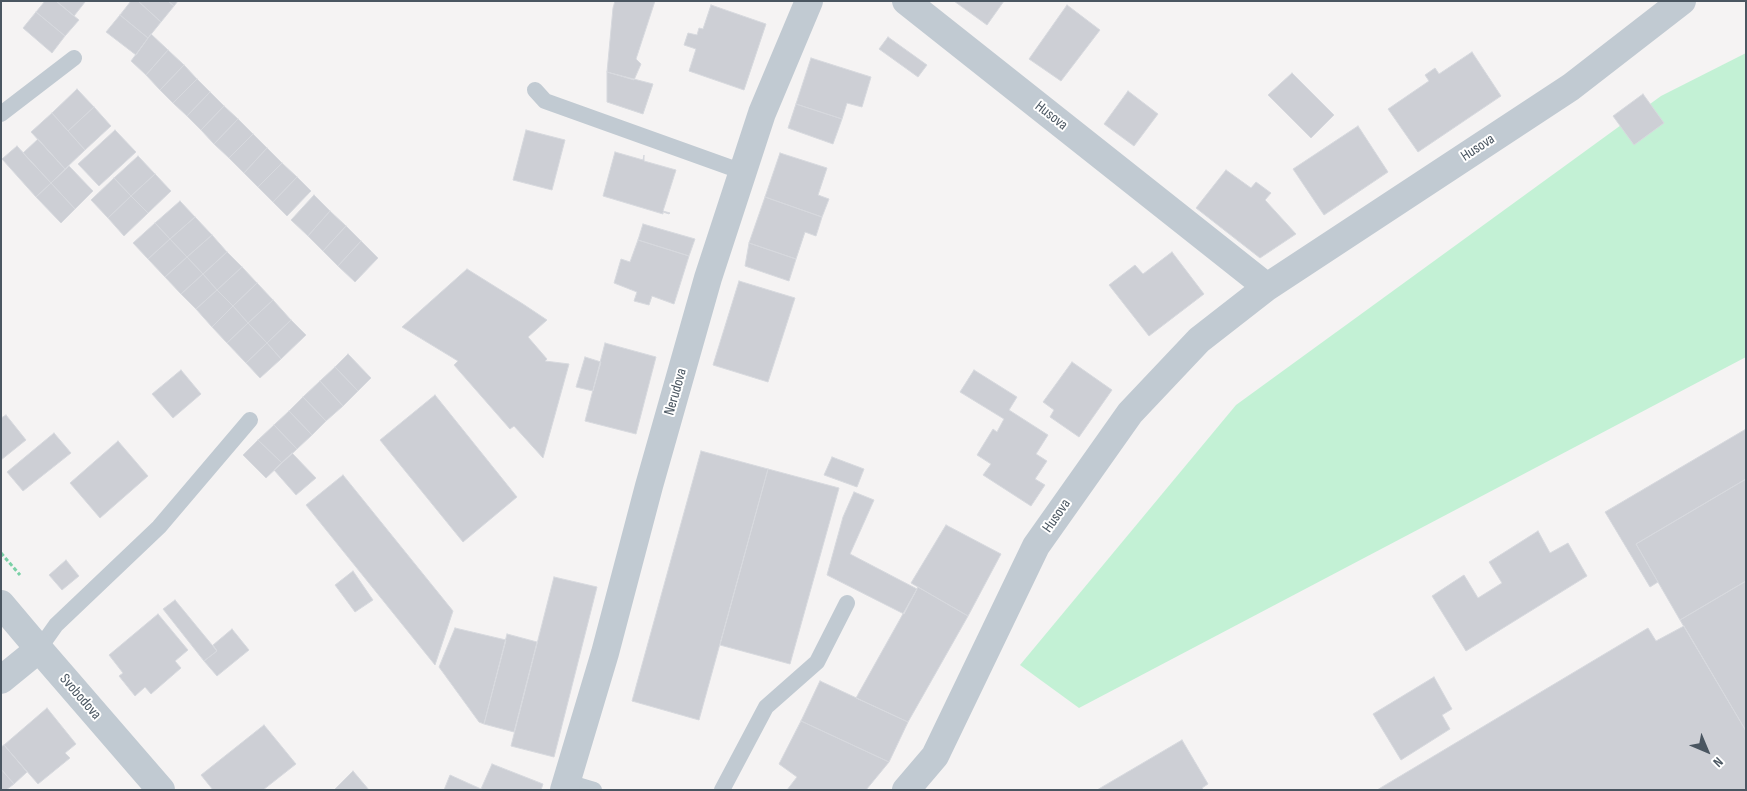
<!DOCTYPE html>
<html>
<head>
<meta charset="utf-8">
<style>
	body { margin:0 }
	#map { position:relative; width:1747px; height:791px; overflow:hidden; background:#f5f3f3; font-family:"Sofia Sans Condensed",sans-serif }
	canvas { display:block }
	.frame { position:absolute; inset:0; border:2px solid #4a5661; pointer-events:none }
	.north { position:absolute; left:1682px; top:726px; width:50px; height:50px; -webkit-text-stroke:4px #fff; paint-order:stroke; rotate:135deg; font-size:14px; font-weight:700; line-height:20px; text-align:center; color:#4a5661 }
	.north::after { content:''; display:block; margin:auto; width:18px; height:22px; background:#4a5661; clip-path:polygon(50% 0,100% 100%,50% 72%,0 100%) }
</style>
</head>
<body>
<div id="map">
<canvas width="1747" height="791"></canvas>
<div class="frame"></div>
<div class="north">N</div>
</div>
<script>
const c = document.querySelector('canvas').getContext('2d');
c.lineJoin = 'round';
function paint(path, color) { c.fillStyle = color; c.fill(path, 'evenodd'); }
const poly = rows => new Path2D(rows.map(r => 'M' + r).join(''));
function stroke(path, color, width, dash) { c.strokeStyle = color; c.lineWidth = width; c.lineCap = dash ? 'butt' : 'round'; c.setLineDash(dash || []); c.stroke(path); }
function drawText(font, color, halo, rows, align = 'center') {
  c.font = font + ' "Sofia Sans Condensed",sans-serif'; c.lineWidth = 4; c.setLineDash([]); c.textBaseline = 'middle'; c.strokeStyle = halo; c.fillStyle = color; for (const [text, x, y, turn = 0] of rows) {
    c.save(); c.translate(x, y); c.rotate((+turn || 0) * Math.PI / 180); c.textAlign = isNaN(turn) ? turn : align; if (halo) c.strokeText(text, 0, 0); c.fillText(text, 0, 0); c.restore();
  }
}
paint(poly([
	[1746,53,1746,357,1079,708,1020,665,1236,405,1661,96]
]), '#c3f1d5');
const building = poly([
	[45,1,56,1,79,20,65,36,36,12,45,1],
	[56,1,84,1,85,2,74,16,56,1],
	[131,1,138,1,161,22,148,38,120,15,131,1],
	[138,1,168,1,174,6,161,22,138,1],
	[168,1,178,1,174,6,168,1],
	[615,1,655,1,636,59,641,64,634,80,607,72,613,8,615,1],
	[954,1,1004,1,987,25,954,1],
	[711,5,766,24,744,90,689,71,696,49,684,45,688,33,697,35,699,28,703,29,711,5],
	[1067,5,1100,30,1061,81,1029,59,1067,5],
	[36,12,65,36,52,53,23,28,36,12],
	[120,15,148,38,136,55,106,32,120,15],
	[151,34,168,50,146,75,131,61,151,34],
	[888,37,927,65,918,77,879,49,888,37],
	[168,50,184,65,160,90,146,75,168,50],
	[1472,52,1501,96,1418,152,1388,109,1429,81,1425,75,1435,68,1439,74,1472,52],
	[811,58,871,77,862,107,847,103,842,119,796,104,811,58],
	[184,65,197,79,173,103,160,90,184,65],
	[607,72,653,84,643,114,607,102,607,72],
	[1292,73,1334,115,1311,138,1268,95,1292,73],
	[197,79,210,92,187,116,173,103,197,79],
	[77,89,94,107,68,131,52,113,77,89],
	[1128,91,1158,114,1134,146,1104,124,1128,91],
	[210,92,224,106,201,130,187,116,210,92],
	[1643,94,1664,123,1634,145,1613,116,1643,94],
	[796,104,842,119,833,144,788,128,796,104],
	[224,106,238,119,214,144,201,130,224,106],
	[94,107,111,126,85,150,68,131,94,107],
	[52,113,85,150,65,169,31,132,52,113],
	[238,119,253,134,229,158,214,144,238,119],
	[1358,126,1388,172,1324,215,1293,169,1358,126],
	[115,130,136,152,99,186,78,164,115,130],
	[526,130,565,140,552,190,513,180,526,130],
	[253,134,267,148,244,173,229,158,253,134],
	[38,139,65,169,51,183,23,153,38,139],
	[17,146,51,183,36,197,2,159,17,146],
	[267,148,282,163,258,187,244,173,267,148],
	[615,152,643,160,644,155,644,161,676,170,663,211,670,213,669,214,663,212,663,214,603,196,615,152],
	[780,153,827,168,818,195,829,199,822,217,765,197,780,153],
	[138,156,155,174,131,196,114,178,138,156],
	[282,163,297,177,273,202,258,187,282,163],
	[69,166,93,191,75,209,51,183,69,166],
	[1226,170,1251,188,1256,182,1271,193,1265,200,1296,234,1260,258,1196,208,1226,170],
	[155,174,171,191,148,213,131,196,155,174],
	[297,177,311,191,287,216,273,202,297,177],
	[114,178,131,196,108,218,91,200,114,178],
	[51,183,75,209,61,223,36,197,51,183],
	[314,195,330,211,308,236,291,220,314,195],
	[131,196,148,213,124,236,108,218,131,196],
	[765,197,822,217,816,236,805,232,796,259,749,243,765,197],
	[180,201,195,217,170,239,155,223,180,201],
	[330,211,346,226,323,251,308,236,330,211],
	[195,217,212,235,187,257,170,239,195,217],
	[155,223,170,239,148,259,133,243,155,223],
	[643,224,695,239,689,256,638,240,643,224],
	[346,226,361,241,338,266,323,251,346,226],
	[212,235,227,252,203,274,187,257,212,235],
	[170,239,187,257,165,277,148,259,170,239],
	[638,240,689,256,674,304,652,296,649,305,634,301,637,292,614,283,621,259,630,262,638,240],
	[361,241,378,258,355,282,338,266,361,241],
	[749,243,796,259,789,281,745,266,749,243],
	[227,252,242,267,217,290,203,274,227,252],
	[1172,252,1204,294,1149,336,1109,285,1135,265,1143,274,1172,252],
	[187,257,203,274,181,294,165,277,187,257],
	[242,267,257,283,233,306,217,290,242,267],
	[467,269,523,304,547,320,528,337,547,359,545,361,569,364,543,458,514,426,510,429,454,365,458,361,402,327,467,269],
	[203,274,217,290,196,309,181,294,203,274],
	[739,281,795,298,768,382,713,365,739,281],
	[257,283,273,300,248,323,233,306,257,283],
	[217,290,233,306,212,327,196,309,217,290],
	[273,300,291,320,267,343,248,323,273,300],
	[233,306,248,323,227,343,212,327,233,306],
	[291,320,306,335,281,359,267,343,291,320],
	[248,323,267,343,246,363,227,343,248,323],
	[267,343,281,359,260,378,246,363,267,343],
	[605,343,656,357,636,434,585,421,605,343],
	[348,354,371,378,358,391,335,367,348,354],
	[585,357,601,362,593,391,576,387,585,357],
	[1072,362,1112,390,1079,437,1050,417,1054,410,1043,402,1072,362],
	[335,367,358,391,343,406,320,381,335,367],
	[181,370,201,394,173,418,152,394,181,370],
	[974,370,1017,397,1009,410,1048,435,1036,454,1047,461,1035,479,1045,485,1031,506,983,475,991,464,977,455,993,429,997,432,1004,419,960,392,974,370],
	[320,381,343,406,326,421,303,397,320,381],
	[435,395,517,497,463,542,380,440,435,395],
	[303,397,326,421,312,435,289,411,303,397],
	[289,411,312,435,297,449,274,425,289,411],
	[6,415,26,440,1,460,1,418,6,415],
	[274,425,297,449,282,463,258,440,274,425],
	[1746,429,1746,479,1636,544,1658,582,1650,587,1605,512,1746,429],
	[54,433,71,453,23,491,7,472,54,433],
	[258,440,282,463,266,478,243,455,258,440],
	[118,441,148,476,100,518,70,483,118,441],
	[701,451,768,469,699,720,632,701,701,451],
	[292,453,316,478,296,495,274,470,292,453],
	[832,457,864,469,857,487,824,475,832,457],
	[768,469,839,488,790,664,720,645,768,469],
	[343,475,453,611,435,665,306,505,343,475],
	[1746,479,1746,581,1680,620,1636,544,1746,479],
	[854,492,874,500,850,554,917,589,904,614,827,575,843,517,854,492],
	[946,525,1001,554,968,616,911,583,946,525],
	[1538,531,1550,553,1568,543,1587,576,1466,651,1432,596,1464,575,1478,598,1502,583,1489,562,1538,531],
	[66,560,79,576,62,590,49,575,66,560],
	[353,571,373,600,355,612,335,585,353,571],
	[554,577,597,587,554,757,511,746,554,577],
	[1746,581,1746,731,1680,620,1746,581],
	[918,587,968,616,908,722,856,698,918,587],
	[175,600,217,651,204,661,163,609,175,600],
	[158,614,188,650,175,661,181,668,151,694,145,687,135,696,119,676,123,673,109,655,158,614],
	[1684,626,1746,731,1746,790,1377,790,1648,628,1656,641,1684,626],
	[455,628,506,640,484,724,479,722,439,667,455,628],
	[232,629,249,650,217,676,204,661,217,651,213,645,232,629],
	[507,634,537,642,514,732,484,724,507,634],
	[1434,677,1452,709,1442,715,1450,729,1401,760,1373,714,1434,677],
	[820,681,908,722,889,762,801,721,820,681],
	[47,708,76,744,65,753,70,758,38,784,4,745,47,708],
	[801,721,889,762,866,790,787,790,797,777,779,764,801,721],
	[264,725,296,764,263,790,213,790,201,775,264,725],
	[1182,740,1208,784,1202,788,1204,790,1097,790,1182,740],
	[4,745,27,772,14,784,1,769,1,747,4,745],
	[492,764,543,784,541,790,444,790,450,775,481,789,492,764],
	[1,769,14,784,6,790,1,790,1,769],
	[353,771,369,790,334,790,353,771]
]);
paint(building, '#cdcfd5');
stroke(building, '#d7d9de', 1);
stroke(poly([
	[1,553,20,575]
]), '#7ad0a6', 3, [4, 2.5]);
stroke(poly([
	[535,90,545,101,743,172],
	[1,114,74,58],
	[39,649,56,625,159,527,250,420],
	[567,782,594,790],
	[722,790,766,707,817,662,847,603]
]), '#c1cad2', 16);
stroke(poly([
	[906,1,1267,287],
	[1,604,39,649,161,790],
	[1,680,39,649],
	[564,790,605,653,649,486,708,278,762,113,809,1],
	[906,790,935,756,1036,546,1130,413,1199,340,1267,287,1571,87,1682,1]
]), '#c1cad2', 28);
drawText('15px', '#4a5661', '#fff', [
	["Husova",1051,116,38],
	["Husova",1478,148,-33],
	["Nerudova",676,392,-74],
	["Husova",1057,516,-55],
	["Svobodova",80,697,49]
]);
</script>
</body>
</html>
